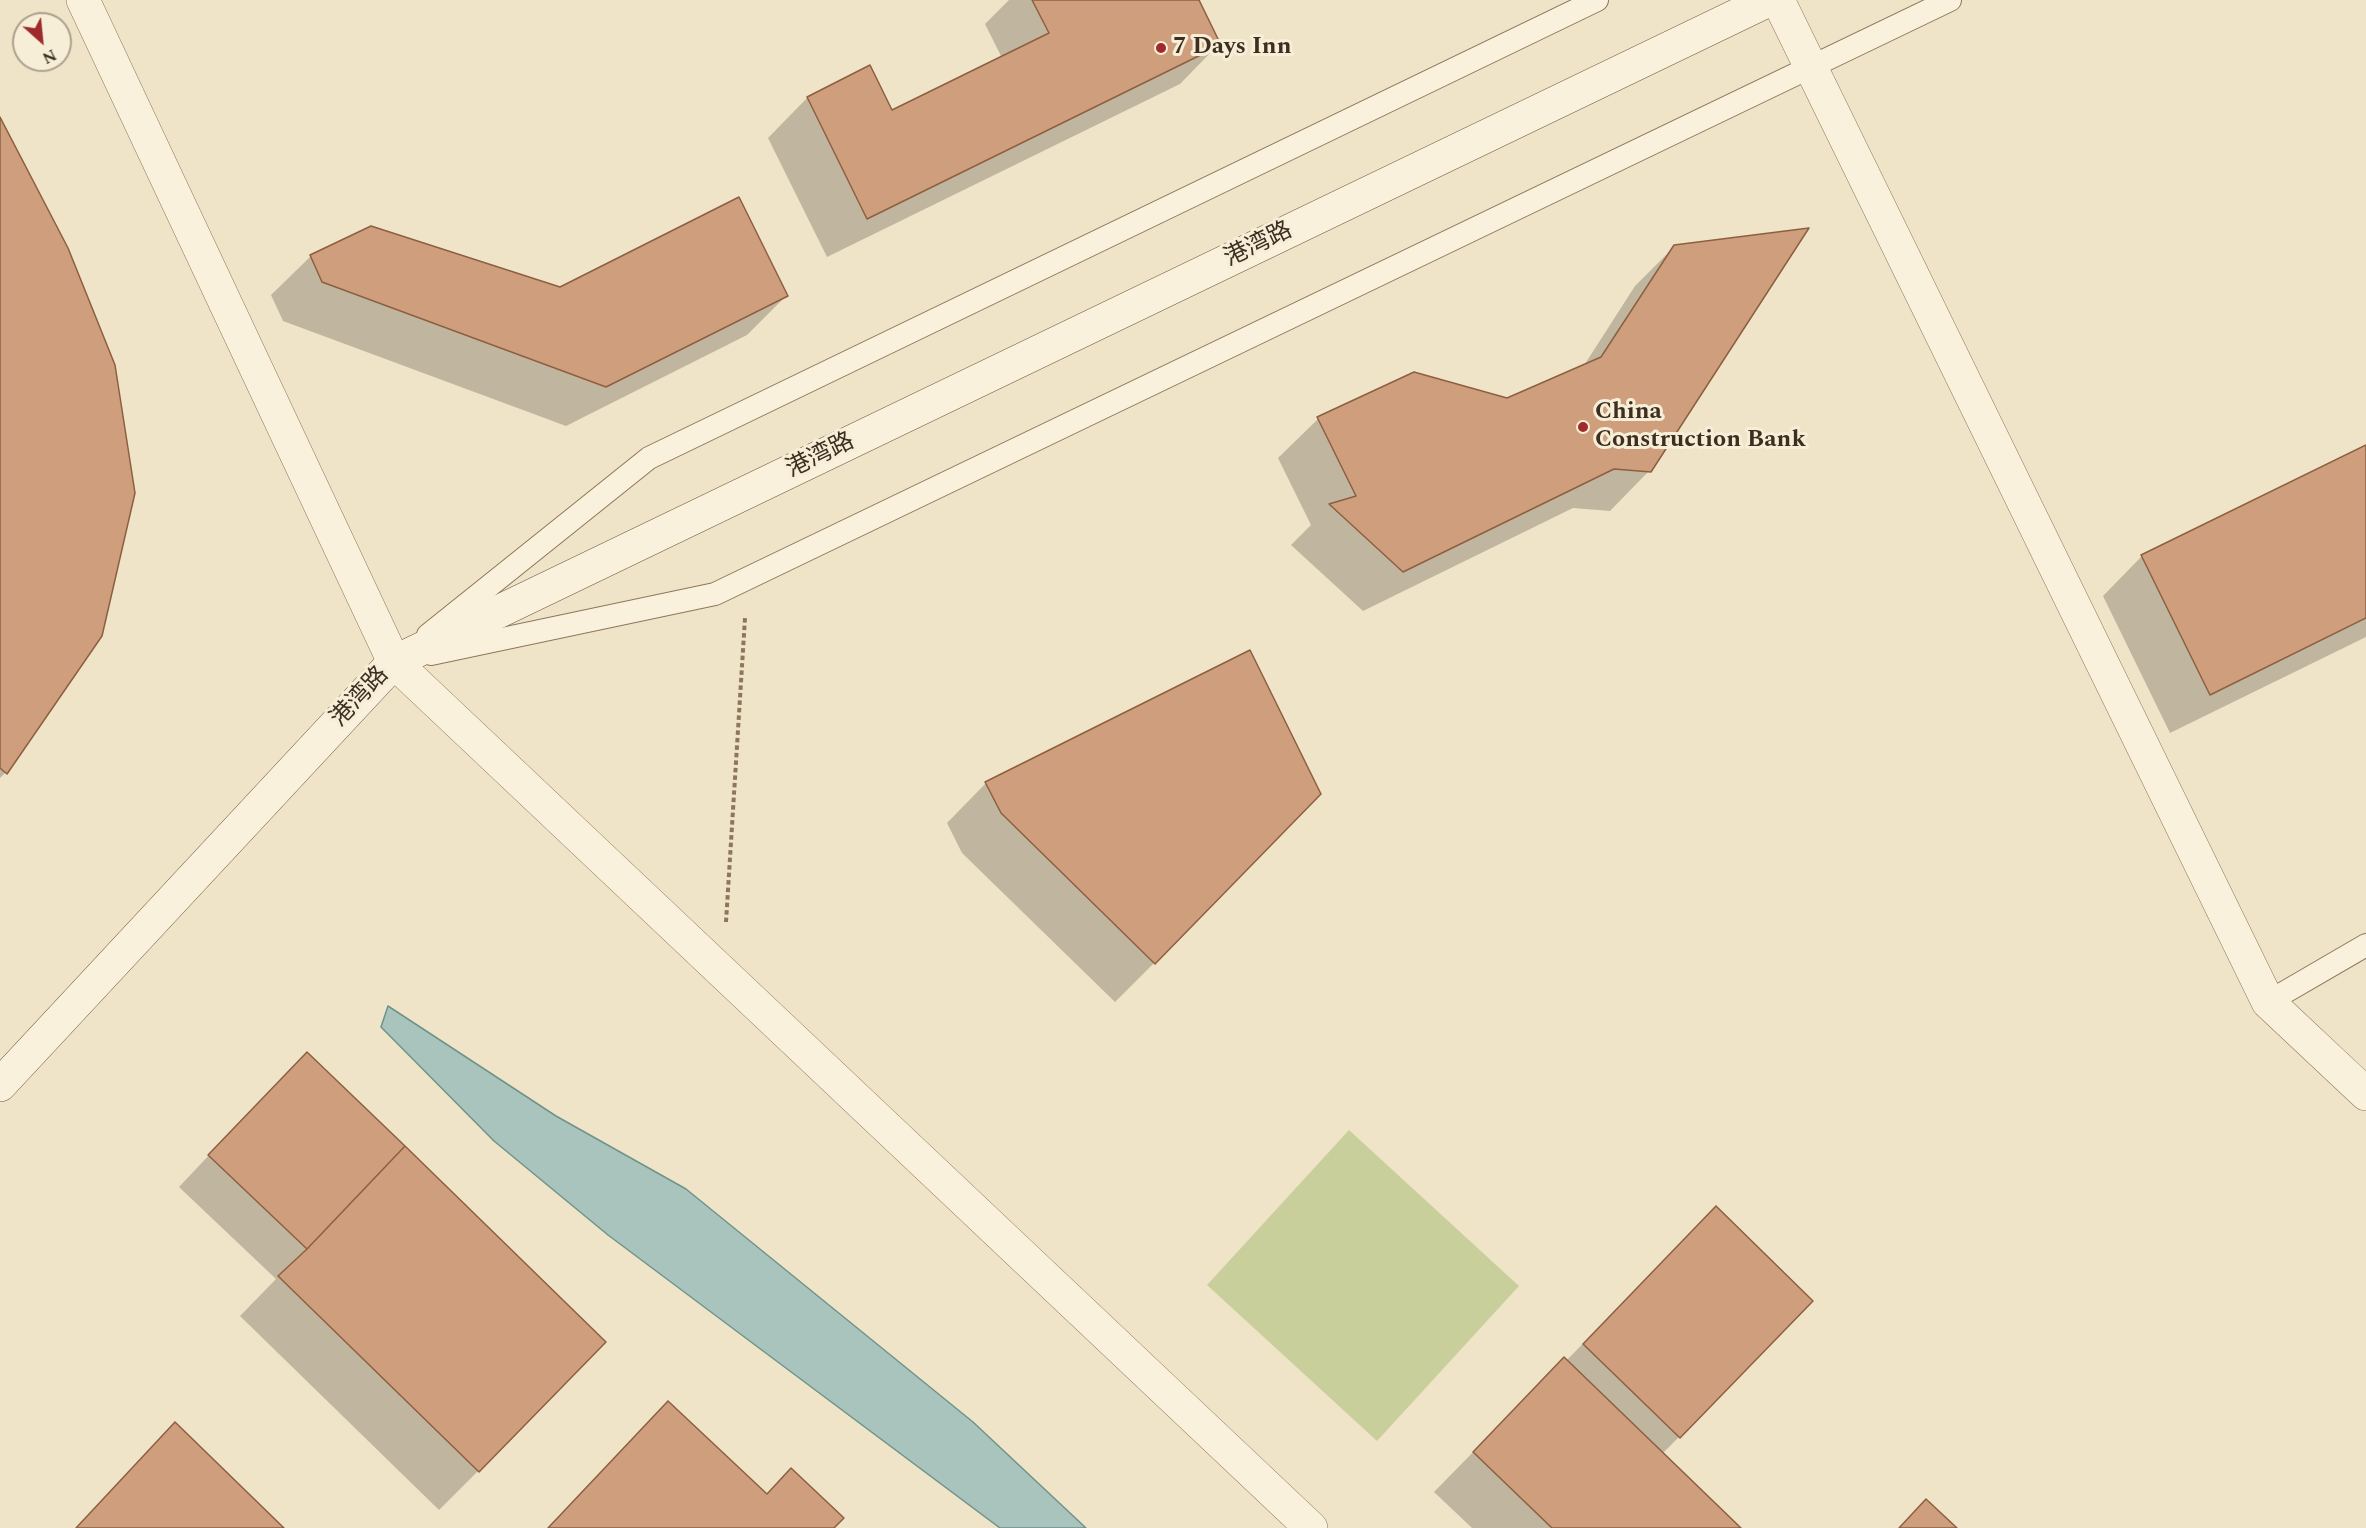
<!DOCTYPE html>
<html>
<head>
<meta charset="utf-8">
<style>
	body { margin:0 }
	#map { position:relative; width:2366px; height:1528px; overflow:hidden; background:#f0e4c8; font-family:Spectral,serif }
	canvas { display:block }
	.north { position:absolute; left:12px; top:12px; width:60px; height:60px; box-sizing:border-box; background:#f7eed8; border:2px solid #ada18e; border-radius:50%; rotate:153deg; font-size:16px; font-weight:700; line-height:24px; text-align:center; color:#3d2e20 }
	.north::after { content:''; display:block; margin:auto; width:21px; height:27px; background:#9e2a2b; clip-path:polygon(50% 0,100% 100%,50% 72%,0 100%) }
</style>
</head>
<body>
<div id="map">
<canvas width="2366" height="1528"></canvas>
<div class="north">N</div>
</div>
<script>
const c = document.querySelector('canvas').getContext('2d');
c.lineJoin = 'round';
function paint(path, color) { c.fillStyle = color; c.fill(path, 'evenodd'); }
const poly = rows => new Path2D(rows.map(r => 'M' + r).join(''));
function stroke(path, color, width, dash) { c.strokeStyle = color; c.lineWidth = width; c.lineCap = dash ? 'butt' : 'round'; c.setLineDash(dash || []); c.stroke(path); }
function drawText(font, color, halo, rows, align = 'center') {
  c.font = font + ' Spectral,"Noto Sans SC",serif'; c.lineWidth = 6; c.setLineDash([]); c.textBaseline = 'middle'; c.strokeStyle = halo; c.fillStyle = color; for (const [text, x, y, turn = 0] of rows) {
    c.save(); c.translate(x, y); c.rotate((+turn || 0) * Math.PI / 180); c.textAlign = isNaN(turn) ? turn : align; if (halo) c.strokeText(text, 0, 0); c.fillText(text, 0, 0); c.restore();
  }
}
paint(poly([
	[1349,1130,1519,1286,1377,1441,1207,1285]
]), '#c9cf9b');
const water = poly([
	[388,1006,556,1116,686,1189,973,1422,1086,1528,1000,1528,743,1336,608,1235,494,1141,381,1027,388,1006]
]);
paint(water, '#a9c4bc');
stroke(water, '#6f938a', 1.5);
paint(poly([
	[1009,0,1197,0,1219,44,1180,84,827,257,768,138,807,98,869,67,891,112,1002,58,985,24],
	[0,121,5,773,0,778],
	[1675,246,1649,471,1610,511,1573,508,1363,611,1291,545,1311,525,1278,458,1318,419,1414,373,1507,400,1583,367,1635,286],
	[311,256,560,288,787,295,747,335,566,426,283,321,271,295],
	[2366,447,2366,637,2170,733,2103,596,2142,556],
	[986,783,1154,963,1115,1002,962,853,947,823],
	[276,1084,478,1471,439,1510,240,1316,276,1279,179,1187],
	[1676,1248,1679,1437,1662,1454,1739,1528,1472,1528,1434,1492,1525,1399,1566,1361],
	[668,1403,766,1495,832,1528,548,1528]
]), '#0003');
const building = poly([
	[1032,0,1199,0,1221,45,867,219,807,97,870,65,892,110,1049,33,1032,0],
	[0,117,68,248,115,365,135,493,102,636,7,774,0,768,0,117],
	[739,197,788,296,606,387,322,282,310,255,371,226,560,287,739,197],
	[1809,228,1651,472,1614,469,1403,572,1329,504,1356,496,1317,417,1414,372,1507,398,1601,357,1674,245,1809,228],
	[2366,445,2366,618,2210,695,2141,555,2366,445],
	[1250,650,1321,794,1155,964,1001,813,985,782,1250,650],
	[307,1052,405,1146,307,1249,208,1155,307,1052],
	[405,1146,606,1342,479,1472,278,1276,307,1249,405,1146],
	[1716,1206,1813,1301,1680,1438,1583,1344,1716,1206],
	[1564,1357,1741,1528,1552,1528,1473,1452,1564,1357],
	[668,1401,767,1494,791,1468,844,1518,834,1528,548,1528,668,1401],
	[175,1422,284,1528,76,1528,175,1422],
	[1926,1499,1957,1528,1899,1528,1926,1499]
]);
paint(building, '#cf9f7d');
stroke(building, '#8d5f41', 1.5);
const service = poly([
	[428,635,649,458,1597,0],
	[431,654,715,594,1950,0],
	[2268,1002,2366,945]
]);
const minor = poly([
	[83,0,394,662,1311,1528],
	[1778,0,2268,1002,2366,1094]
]);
const secondary = poly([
	[0,1085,394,662,1769,0]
]);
stroke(service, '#8d765c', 24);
stroke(minor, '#8d765c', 34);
stroke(secondary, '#6f573f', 34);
stroke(poly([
	[726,922,745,618]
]), '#8d765c', 4, [4.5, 3]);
stroke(service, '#faf1dc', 22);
stroke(minor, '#faf1dc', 33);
stroke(secondary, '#faf1dc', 33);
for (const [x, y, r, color] of [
	[1161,48,6,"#9e2a2b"],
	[1583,427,6,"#9e2a2b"]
]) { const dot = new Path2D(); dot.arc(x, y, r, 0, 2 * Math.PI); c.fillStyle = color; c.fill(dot); stroke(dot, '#f7eed8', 2); }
drawText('bold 24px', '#3d2e20', '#f7eed8', [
	["7 Days Inn",1173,48],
	["China",1595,413],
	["Construction Bank",1595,441]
], 'left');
drawText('24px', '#3d2e20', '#f7eed8', [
	["港湾路",1259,246,-26],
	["港湾路",821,457,-26],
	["港湾路",361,698,-47]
]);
</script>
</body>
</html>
